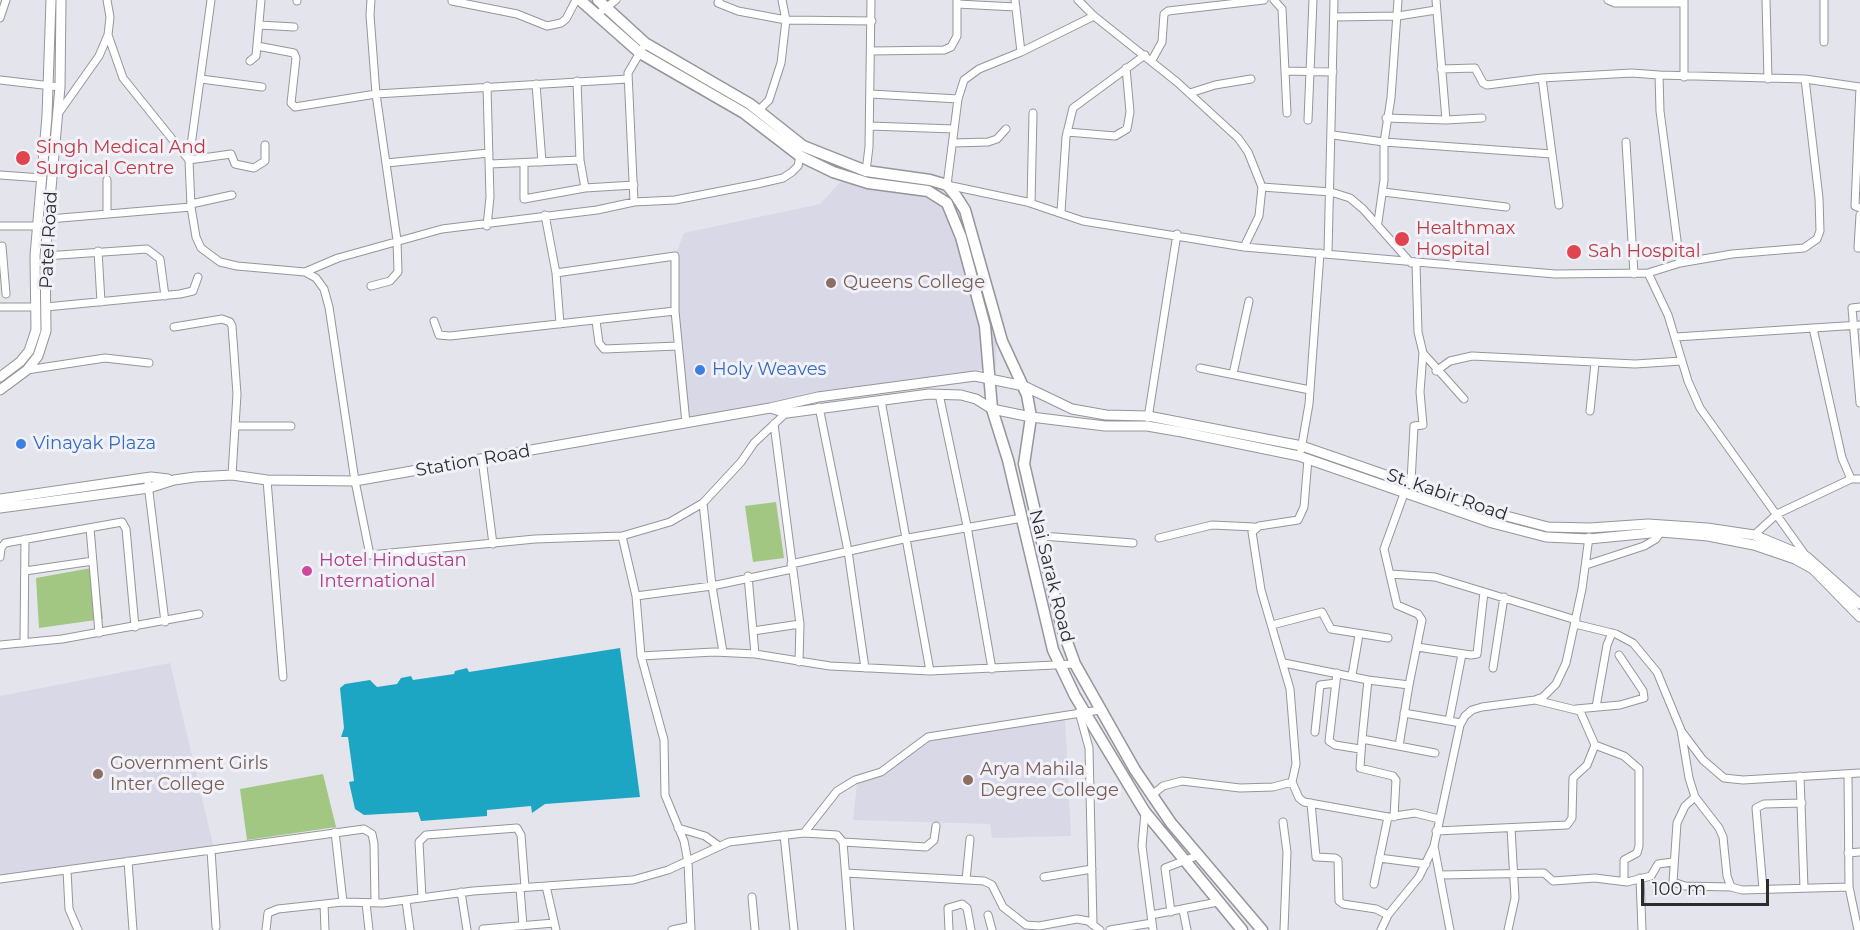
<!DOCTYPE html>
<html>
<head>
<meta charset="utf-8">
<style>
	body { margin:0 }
	#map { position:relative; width:1860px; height:930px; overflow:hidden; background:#e4e4ec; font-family:Montserrat,sans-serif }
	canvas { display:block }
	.scale { position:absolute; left:1641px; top:879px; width:128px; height:27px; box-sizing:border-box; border:3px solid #2d2d30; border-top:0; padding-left:8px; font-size:18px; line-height:21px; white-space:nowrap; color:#2d2d30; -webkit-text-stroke:4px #f1f1f9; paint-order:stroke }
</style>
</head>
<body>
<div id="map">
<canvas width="1860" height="930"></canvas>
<div class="scale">100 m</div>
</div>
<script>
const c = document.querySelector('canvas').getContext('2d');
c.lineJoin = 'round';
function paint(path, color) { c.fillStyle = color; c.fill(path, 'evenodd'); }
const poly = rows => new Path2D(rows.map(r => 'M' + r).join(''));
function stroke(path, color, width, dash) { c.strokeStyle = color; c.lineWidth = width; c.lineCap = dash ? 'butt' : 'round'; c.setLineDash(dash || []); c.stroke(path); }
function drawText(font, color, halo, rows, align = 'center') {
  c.font = font + ' Montserrat,sans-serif'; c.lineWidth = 6; c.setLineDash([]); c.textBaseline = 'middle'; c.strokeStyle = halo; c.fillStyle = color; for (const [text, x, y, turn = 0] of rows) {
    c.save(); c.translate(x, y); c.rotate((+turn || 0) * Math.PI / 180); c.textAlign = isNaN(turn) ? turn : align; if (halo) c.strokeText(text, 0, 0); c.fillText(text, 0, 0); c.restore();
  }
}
paint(poly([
	[845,177,900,185,937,185,958,207,975,243,997,321,996,367,818,396,686,423,675,311,675,256,684,233,820,204],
	[170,663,215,853,0,882,0,696],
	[1065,719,1071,836,992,838,990,824,853,820,857,783,879,777,935,738]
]), '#d8d8e7');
paint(poly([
	[776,502,784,558,753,562,745,506],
	[97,567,103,619,39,628,36,578],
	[323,774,336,827,247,840,240,789]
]), '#a1c782');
paint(poly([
	[620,648,640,797,545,804,532,813,531,806,487,810,487,816,421,821,418,812,364,815,355,809,349,782,354,781,348,737,341,737,344,728,340,688,345,684,370,680,377,687,397,684,401,678,411,676,413,680,454,674,455,671,467,668,469,672]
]), '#1da6c3');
const street = poly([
	[211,0,189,160,231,154,235,164,254,168,265,161,265,145],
	[719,0,718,3,738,11,786,20,872,21],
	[1015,0,1021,52],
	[1078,0,1094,16,1177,82,1238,138,1248,152,1262,187],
	[1274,0,1282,9,1287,113],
	[1608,0,1615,3,1684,3],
	[1766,0,1768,79],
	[1824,0,1824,42],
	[297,1,297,0],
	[452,1,517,14,547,26,561,23,566,19,576,0],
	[957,4,1016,7],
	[598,14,616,0],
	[1094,16,1021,52,979,69,964,80,958,99,947,185,1027,202,1083,221,1244,247,1555,274,1648,273],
	[1334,17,1398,16,1436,10],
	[0,18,6,0],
	[259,25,294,27],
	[108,35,123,78,189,160,191,207,196,237,201,248,220,262,237,266,305,272,316,278,324,289,329,307,355,481,370,555,535,539,622,536,670,522,703,503,741,462,754,443,787,412],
	[257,46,294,53,296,58,291,103,295,107,376,94,628,79],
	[871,51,944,50,951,47,957,36,957,0],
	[1152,60,1162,42,1164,14,1168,11,1264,0],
	[250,61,256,56,261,0],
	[1441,69,1475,68,1483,83,1487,85,1542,78],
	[1285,71,1333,72],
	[1684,77,1684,0],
	[201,79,262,87],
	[0,80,60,87],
	[577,81,580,160,585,188],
	[536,84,542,162],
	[1860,87,1855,206,1860,208],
	[1190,93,1215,85,1251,79],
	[871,94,958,99],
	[759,110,769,100,781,63,786,20,782,0],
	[58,114,99,56,108,35,110,17,107,0],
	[1386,118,1446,120,1436,0],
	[1308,120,1313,0],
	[1446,120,1482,118],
	[870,126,954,129],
	[1067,132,1115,136,1127,129,1130,112,1126,68],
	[1333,135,1384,142,1552,154,1542,78,1632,73,1659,75],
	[1626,142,1634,274],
	[953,143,988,142,997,139,1006,129],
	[1552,154,1559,205],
	[386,163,489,153],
	[524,163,524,199,585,188,634,185],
	[490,164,580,160],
	[866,171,869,147,871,0],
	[0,175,42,178],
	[1383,192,1506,207],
	[634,202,628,73,642,49],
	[1031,203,1033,113],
	[191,204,232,195],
	[1061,212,1066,137,1073,108,1145,55],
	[107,214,107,180],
	[545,215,556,273,560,324],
	[1860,215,1858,248,1860,248],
	[49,219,191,207],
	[1378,222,1384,180,1384,142,1391,98,1398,0],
	[0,226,42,226],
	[487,226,490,197,487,86],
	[2,246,6,294],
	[1244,247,1259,216,1262,187,1331,192,1350,198,1363,209,1411,263],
	[98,251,101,302],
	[1328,253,1334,0],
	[45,256,147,249,160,259,165,296],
	[1416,263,1418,332,1423,353,1464,399],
	[1680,263,1732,254,1804,248,1817,239,1820,231,1819,198,1805,79],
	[305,272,338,258,442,229,597,210,634,202,675,200,757,184,783,178,792,172,798,166,800,156],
	[371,286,390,281,398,272,397,240,376,94,370,15,371,0],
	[0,307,36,307],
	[46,307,180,294,193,291,198,277],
	[1860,307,1852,308,1860,403],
	[675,311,686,423],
	[434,321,439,335,450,336,675,311,675,256,556,273],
	[596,321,599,343,604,349,678,346],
	[174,327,222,319,230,322,232,326,237,394,232,475],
	[1813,328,1860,325],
	[1676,337,1813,328,1842,458,1851,479,1860,479],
	[1200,368,1310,390],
	[27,370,105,358,149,363],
	[1436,371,1450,361,1472,356,1635,364,1682,361],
	[1233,374,1249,301],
	[939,394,967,526,992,669],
	[881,400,930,671],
	[819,407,848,551,865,668],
	[1590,411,1595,363],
	[1148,418,1177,234],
	[774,424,800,624,799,662],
	[235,426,291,426],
	[1301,450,1309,404,1320,253],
	[482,459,493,544],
	[267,480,283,677],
	[1411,482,1414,426,1423,425,1420,392,1423,353],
	[148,484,165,622],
	[1405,491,1384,549,1397,605,1418,614,1422,620,1409,685],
	[703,503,712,586,723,652],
	[90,528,99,633],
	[1754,535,1777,514,1851,479],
	[622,536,636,596,641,656,664,740,665,795,684,841,688,862,691,930],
	[1042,536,1133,543],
	[1159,538,1212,525,1254,527],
	[1806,556,1700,408,1688,381,1668,315,1648,273,1680,263,1660,111,1659,75,1805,79,1860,87],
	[0,557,1,548,5,543,122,522,126,529,135,627],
	[791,564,908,538,1022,518],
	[1586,565,1644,546,1656,539,1663,529],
	[25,571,93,561],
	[1390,574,1435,577,1576,620],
	[748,576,755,654],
	[636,596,712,586,792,569],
	[1575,624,1616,634,1633,643,1657,672,1681,730,1689,778,1695,797,1719,828,1723,837,1727,876,1731,887,1742,890,1849,887,1858,930],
	[1272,625,1322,612,1331,629,1388,638],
	[753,631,800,624],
	[24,643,25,539],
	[0,645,62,639,199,614],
	[1417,647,1471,655,1477,654,1484,592],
	[641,656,714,652,755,654,830,666,930,671,1075,664],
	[1284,663,1368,680,1362,739,1435,753],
	[1493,668,1504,597],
	[1337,673,1329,741,1335,745,1360,749],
	[1352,675,1359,635],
	[1368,680,1409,685,1399,746],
	[1535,700,1580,711,1595,745,1624,756,1639,769,1639,846,1637,853,1624,860,1624,881],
	[1596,707,1607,645,1612,633],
	[1576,709,1620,705,1644,698,1643,691,1619,655],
	[1079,712,1089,748,1093,925],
	[1404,713,1461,723],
	[1449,721,1462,654],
	[1315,732,1320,685,1336,683],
	[1682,732,1703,760,1724,778,1743,780,1860,773],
	[1362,739,1360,768,1393,776,1396,780,1394,817],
	[1848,774,1849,887],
	[1800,776,1804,888],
	[1292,782,1299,798,1304,802,1388,817,1415,813,1439,819],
	[1152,795,1163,786,1182,781,1240,788,1273,787,1292,782,1296,764,1290,689,1261,590,1252,532,1259,526,1298,520,1304,507,1308,459],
	[1695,797,1685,806,1677,823,1673,882,1685,886,1731,887],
	[1311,803,1316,857,1335,858,1338,860,1339,901,1343,904,1376,909,1388,915],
	[1145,812,1142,846,1153,930],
	[1283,822,1287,852,1284,930],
	[678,828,705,836,719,846],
	[1436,831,1567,825,1572,818,1573,778,1587,765,1595,745],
	[335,832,343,902],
	[804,833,837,791,855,780,881,772,928,737,1100,710],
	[784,835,794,930],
	[843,842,926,847,934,840,936,826],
	[1434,846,1450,930],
	[211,850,216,927],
	[1848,853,1860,852],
	[1379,858,1426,864],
	[128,861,133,930],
	[67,870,69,909,78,930],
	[846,873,984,881,992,885,1003,907,1026,925,1039,926,1077,919,1088,921,1100,930],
	[1440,875,1544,873,1553,881,1595,878,1627,882,1651,876,1658,864,1673,862],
	[1044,877,1092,869],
	[1640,878,1642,930],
	[0,879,364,829,372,834,374,844,375,903],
	[966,880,970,839],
	[1374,884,1388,817],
	[546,886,556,930],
	[520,888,523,926],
	[1763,889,1756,808,1764,804,1802,803],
	[461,892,467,930],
	[752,897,755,930],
	[422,898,419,842,426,835,517,828,521,835,525,887],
	[406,901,410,930],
	[366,903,369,930],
	[324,904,325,930],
	[1183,910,1187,930],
	[1171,912,1165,868,1199,855],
	[988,915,992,930],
	[1151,915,1218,902],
	[483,929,554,923],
	[266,930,268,913,278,909,343,902,383,903,473,891,633,880,668,870,729,842,804,833,837,835,843,842,850,930],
	[672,930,691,926],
	[949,930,948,908,962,904,967,908,971,930],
	[1110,930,1152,923],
	[1381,930,1388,915,1419,877,1434,846,1460,725,1465,716,1472,710,1482,707,1535,700,1543,697,1556,684,1566,663,1582,589,1589,537],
	[1508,930,1515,898,1511,828]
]);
const secondary = poly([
	[0,377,20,362,29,351,36,330,35,256,47,116,51,0],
	[0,390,27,370,38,356,46,331,45,256,60,87,61,0],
	[770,408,787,413,929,394,961,395,976,399,992,409,1031,417,1105,426,1147,426,1182,432,1299,456,1492,523,1546,537,1589,539,1661,532,1708,536,1754,545,1795,559,1813,569,1860,617],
	[0,499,151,477,168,479],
	[0,508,149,488,174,480,195,477,232,475,267,480,355,481,770,408,818,397,975,376,1024,386,1072,409,1106,415,1148,416,1302,446,1495,513,1548,527,1590,528,1648,524,1707,528,1754,535,1807,557,1860,604]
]);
const primary = poly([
	[580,0,640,53,744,113,800,156,833,172,868,183,928,191,947,203,961,237,985,326,992,409,1008,460,1053,650,1075,696,1145,812,1242,930],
	[598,0,645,43,750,104,803,146,866,171,930,180,947,185,956,196,965,210,1002,341,1027,395,1031,417,1024,464,1062,628,1075,664,1135,770,1171,823,1262,930]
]);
stroke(street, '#95959c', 9);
stroke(secondary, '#95959c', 11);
stroke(primary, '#95959c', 13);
stroke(street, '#fff', 7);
stroke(secondary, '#fff', 9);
stroke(primary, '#fff', 10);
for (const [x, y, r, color] of [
	[23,158,8,"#e0444e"],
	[1402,239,8,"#e0444e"],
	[1574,252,8,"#e0444e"],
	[831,283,6,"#8d6e63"],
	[700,370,6,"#3f7fe0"],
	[21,444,6,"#3f7fe0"],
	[307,571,6,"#d1479c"],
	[98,774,6,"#8d6e63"],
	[968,780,6,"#8d6e63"]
]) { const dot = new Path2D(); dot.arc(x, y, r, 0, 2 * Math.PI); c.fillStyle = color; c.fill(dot); stroke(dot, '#f1f1f9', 2); }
drawText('18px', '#be3a42', '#f1f1f9', [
	["Singh Medical And",36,148],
	["Surgical Centre",36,169],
	["Healthmax",1416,229],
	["Hospital",1416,250],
	["Sah Hospital",1588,252]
], 'left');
drawText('18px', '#2d2d30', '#f1f1f9', [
	["Patel Road",49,240,-87],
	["Station Road",473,461,-10],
	["St. Kabir Road",1447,495,19],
	["Nai Sarak Road",1051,576,76]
]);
drawText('18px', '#785e54', '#f1f1f9', [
	["Queens College",843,283],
	["Government Girls",110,764],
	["Inter College",110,785],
	["Arya Mahila",980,770],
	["Degree College",980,791]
], 'left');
drawText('18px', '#366cbe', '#f1f1f9', [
	["Holy Weaves",712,370],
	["Vinayak Plaza",33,444]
], 'left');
drawText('18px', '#b23c85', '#f1f1f9', [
	["Hotel Hindustan",319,561],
	["International",319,582]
], 'left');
</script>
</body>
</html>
